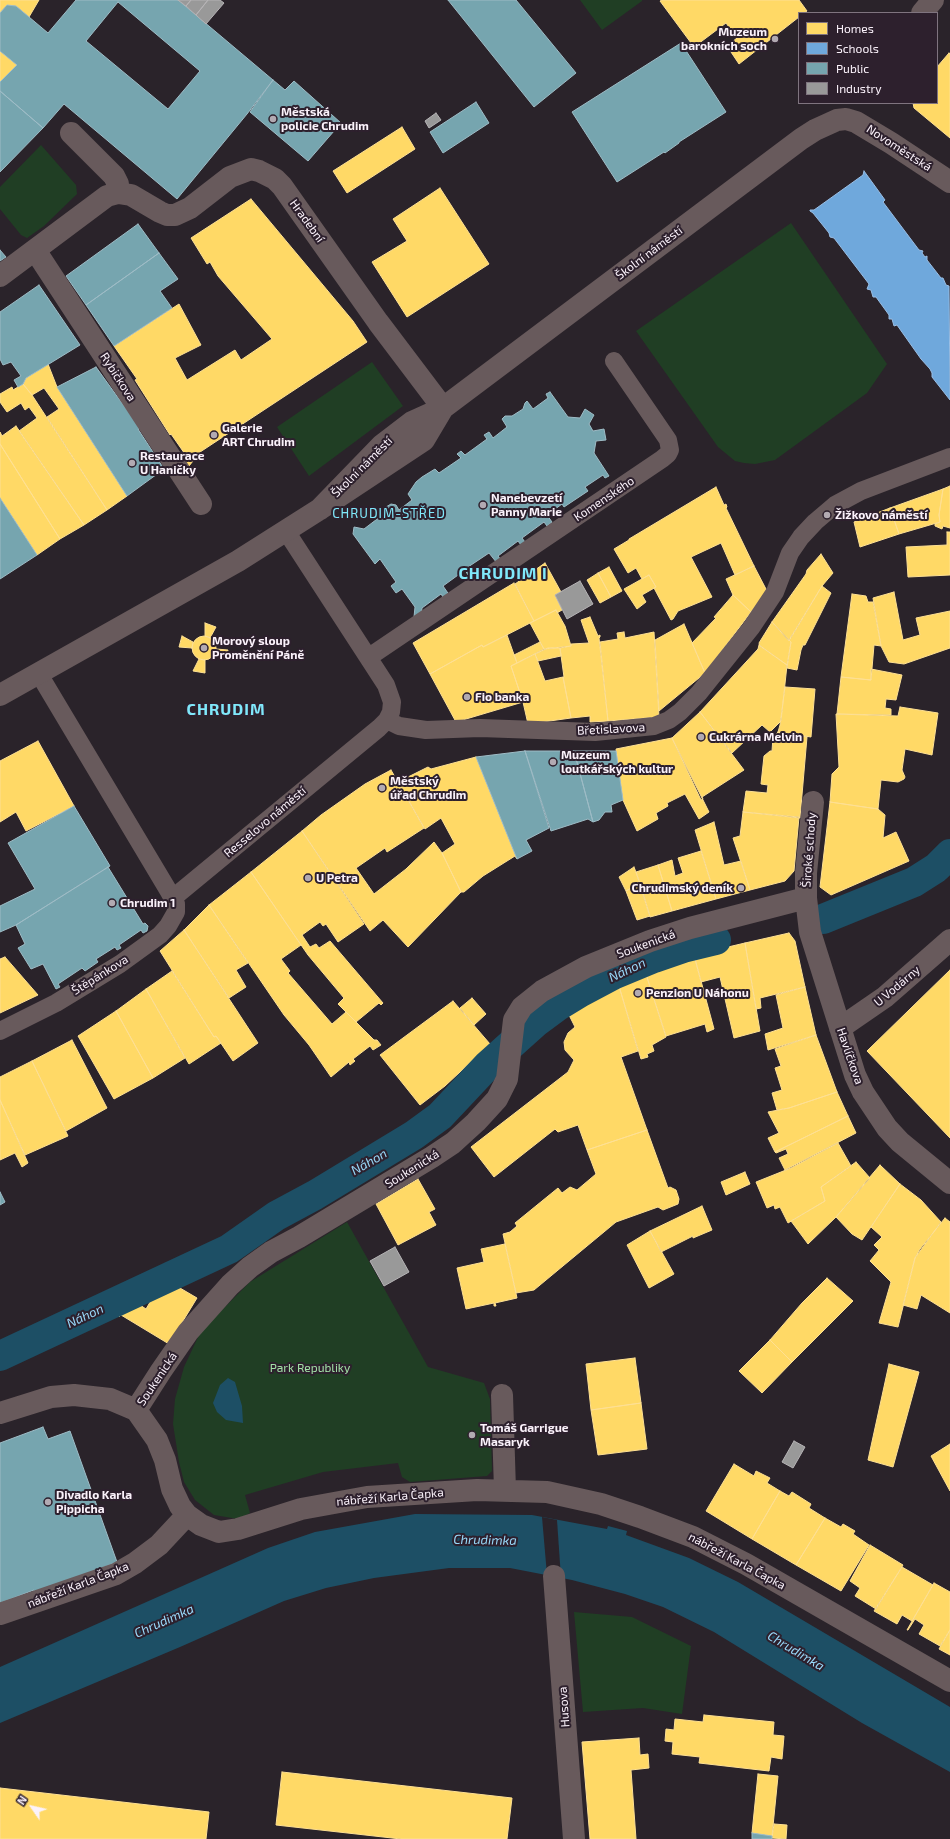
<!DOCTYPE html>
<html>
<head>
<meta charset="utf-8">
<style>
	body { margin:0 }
	#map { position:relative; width:950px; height:1839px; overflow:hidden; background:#2a232a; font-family:"Exo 2",sans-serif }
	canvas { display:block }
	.legend { position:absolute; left:798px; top:12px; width:140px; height:92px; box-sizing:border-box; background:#2d202d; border:1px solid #7f747f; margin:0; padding:5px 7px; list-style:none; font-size:12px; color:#fbf2fb }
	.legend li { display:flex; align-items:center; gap:8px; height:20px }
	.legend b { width:20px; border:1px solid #7f747f }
	.north { position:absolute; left:12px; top:1787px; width:40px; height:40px; -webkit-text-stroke:3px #2d202d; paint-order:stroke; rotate:304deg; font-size:11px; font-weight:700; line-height:16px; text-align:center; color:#fbf2fb }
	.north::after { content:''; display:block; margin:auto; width:14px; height:18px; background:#fbf2fb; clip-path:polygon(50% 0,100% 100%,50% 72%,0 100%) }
</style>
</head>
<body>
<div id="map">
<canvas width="950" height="1839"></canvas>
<ul class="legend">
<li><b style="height:11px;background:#ffd966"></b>Homes</li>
<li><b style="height:11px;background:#6fa8dc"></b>Schools</li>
<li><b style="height:11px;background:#76a5af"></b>Public</li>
<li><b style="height:11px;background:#999"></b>Industry</li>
</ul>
<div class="north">N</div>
</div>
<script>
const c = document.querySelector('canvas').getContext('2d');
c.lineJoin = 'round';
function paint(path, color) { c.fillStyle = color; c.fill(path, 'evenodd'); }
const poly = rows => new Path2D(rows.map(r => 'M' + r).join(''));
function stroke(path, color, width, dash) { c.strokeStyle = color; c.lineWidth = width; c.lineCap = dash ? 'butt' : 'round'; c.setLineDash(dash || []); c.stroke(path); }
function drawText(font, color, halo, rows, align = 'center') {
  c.font = font + ' "Exo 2",sans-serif'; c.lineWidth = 4; c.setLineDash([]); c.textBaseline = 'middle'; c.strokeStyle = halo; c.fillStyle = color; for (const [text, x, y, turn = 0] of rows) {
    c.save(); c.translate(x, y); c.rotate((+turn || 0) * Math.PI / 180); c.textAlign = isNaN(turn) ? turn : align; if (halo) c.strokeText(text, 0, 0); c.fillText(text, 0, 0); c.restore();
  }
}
paint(poly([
	[580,0,642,0,642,1,602,30],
	[41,145,76,185,77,194,44,226,27,238,21,235,0,209,0,187],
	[791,223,887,364,867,393,775,460,755,464,744,463,735,461,718,447,636,331],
	[372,362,403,406,309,476,277,427],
	[347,1222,428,1367,484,1383,490,1399,492,1471,487,1476,410,1482,402,1477,398,1463,323,1472,245,1495,250,1513,238,1519,214,1515,195,1500,184,1482,179,1462,173,1424,175,1399,184,1367,199,1335,206,1326,250,1282],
	[574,1612,632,1617,691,1646,682,1714,643,1708,583,1712]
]), '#203e24');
paint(poly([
	[228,1378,235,1382,242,1406,243,1423,226,1420,217,1412,213,1403,220,1385],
	[415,1514,532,1515,607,1529,608,1526,627,1531,626,1535,689,1558,738,1582,950,1707,950,1772,862,1723,714,1632,663,1607,625,1594,572,1580,510,1568,449,1568,374,1578,326,1588,284,1601,180,1647,0,1723,0,1667,268,1548,315,1532]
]), '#1d4f65');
paint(poly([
	[542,1517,557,1520,561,1578,547,1575]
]), '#2a232a');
const homes = poly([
	[0,0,39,0,29,17,16,6,7,5,0,13,0,0],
	[662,0,799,0,807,11,804,13,799,13,799,17,739,64,727,46,737,38,726,23,694,47,660,1,662,0],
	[0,51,17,65,0,82,0,51],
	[949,53,950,54,950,138,914,108,913,103,937,103,937,67,949,53],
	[402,127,415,149,347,193,333,171,402,127],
	[440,188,489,264,407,317,372,262,407,241,393,219,440,188],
	[251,199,353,321,367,342,191,458,193,461,189,466,184,462,187,457,171,434,170,435,135,380,137,379,114,346,179,304,201,345,175,358,187,380,235,350,241,360,272,339,218,276,210,262,207,264,191,238,251,199],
	[48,364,57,387,127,496,107,510,47,417,59,409,44,388,32,395,23,384,26,378,48,364],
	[23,384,32,395,107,510,84,525,19,431,37,418,29,407,25,410,21,403,7,412,0,402,0,394,12,387,13,390,23,384],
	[16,426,84,525,60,539,0,444,0,432,2,436,16,426],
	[0,444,60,539,37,555,0,498,0,444],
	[950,486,950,528,943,526,942,529,935,526,935,524,940,522,939,515,943,489,950,486],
	[716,487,724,505,726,504,727,507,726,508,754,566,735,575,721,543,691,557,712,597,678,611,673,619,671,620,654,588,656,587,649,575,642,579,636,568,628,573,614,549,629,540,629,539,716,487],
	[943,489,939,515,940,522,899,534,890,508,943,489],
	[890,508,899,534,860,547,854,522,890,508],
	[947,532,950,532,950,575,908,577,906,547,947,545,947,532],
	[821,554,833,573,822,586,789,641,772,622,806,574,807,570,821,554],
	[545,563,561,592,555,595,562,610,557,613,556,610,534,621,515,584,545,563],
	[754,566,767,591,751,612,733,595,726,579,754,566],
	[609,567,622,591,611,597,598,573,609,567],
	[598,573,611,597,600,603,587,580,598,573],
	[649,575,656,587,642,595,646,602,637,609,624,589,649,575],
	[514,583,534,621,483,647,482,645,430,674,413,643,514,583],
	[822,586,831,593,805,645,803,645,801,650,797,670,787,668,791,642,789,640,822,586],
	[894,592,903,640,920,635,916,618,950,611,950,648,904,664,889,662,881,646,873,598,894,592],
	[852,594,866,596,868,602,873,602,881,646,874,645,871,680,841,677,852,594],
	[733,595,751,612,705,673,692,643,716,618,714,617,733,595],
	[556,610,565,626,571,646,544,649,530,623,556,610],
	[590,617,598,636,600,635,600,637,599,638,608,721,590,722,590,716,571,718,563,677,564,677,560,648,571,646,571,644,589,643,581,620,590,617],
	[772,622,791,642,787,665,760,646,759,643,772,622],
	[205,623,216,627,210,638,205,636,205,623],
	[684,624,705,673,659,711,655,640,684,624],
	[624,632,625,638,654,632,659,717,608,721,600,642,618,639,617,633,624,632],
	[507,635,517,663,511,666,523,702,456,722,430,674,482,645,483,647,507,635],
	'192 648a12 12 0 1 1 24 0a12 12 0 1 1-24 0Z',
	[182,636,193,642,192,648,179,647,182,636],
	[540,642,544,649,517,663,514,655,540,642],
	[759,645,787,665,781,721,770,732,762,725,732,753,700,712,758,649,759,645],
	[548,648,560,648,561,656,538,661,535,654,548,648],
	[216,649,228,650,226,658,215,653,216,649],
	[535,654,545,681,563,677,571,718,528,724,523,702,511,666,535,654],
	[199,659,205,660,205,673,193,671,199,659],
	[871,669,902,675,896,700,886,699,885,708,891,709,891,715,837,714,841,677,871,680,871,669],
	[785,687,815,689,811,737,778,732,780,725,785,687],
	[900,707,938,713,932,755,905,749,902,770,905,777,904,779,898,782,881,780,878,809,830,802,832,774,839,767,836,714,898,716,900,707],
	[700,712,744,770,702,797,703,799,701,800,672,738,700,712],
	[778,732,807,737,800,818,743,812,746,791,767,793,768,785,761,784,764,756,770,751,772,751,773,737,778,732],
	[672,738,709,812,699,819,685,794,667,803,668,806,656,813,658,819,637,831,623,800,616,749,672,738],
	[38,741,74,806,26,831,16,812,0,822,0,761,38,741],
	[476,757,517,859,515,856,483,876,464,892,461,892,442,853,455,844,441,818,425,829,398,782,428,767,431,769,476,757],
	[391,770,424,828,387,852,385,848,356,868,374,894,406,869,434,842,442,853,461,892,408,947,383,920,370,931,302,831,321,815,365,784,391,770],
	[830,802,878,809,885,815,883,838,896,832,909,861,831,895,820,887,830,802],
	[743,812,799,817,794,871,785,881,750,890,733,838,740,836,743,812],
	[714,822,724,865,741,861,750,890,716,899,695,830,714,822],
	[302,831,364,924,338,942,326,924,323,926,320,922,302,935,310,947,316,944,319,948,330,941,383,1003,381,1005,379,1003,356,1022,338,1004,344,998,308,955,251,872,302,831],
	[701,851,716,899,672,911,658,865,672,860,675,876,683,873,678,858,701,851],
	[658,865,672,911,650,917,636,872,658,865],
	[634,867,640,883,626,891,619,877,634,867],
	[251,872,301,945,281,959,290,971,288,973,332,1024,346,1012,374,1040,377,1040,381,1045,373,1050,370,1046,353,1059,355,1061,350,1065,349,1062,331,1077,309,1045,284,1015,209,905,251,872],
	[640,883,650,916,637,920,626,891,640,883],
	[209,905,248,963,236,970,246,987,229,998,184,930,209,905],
	[184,930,258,1043,233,1061,216,1036,214,1037,160,951,184,930],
	[789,933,795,941,805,987,760,998,761,1008,756,1009,745,943,789,933],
	[745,943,760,1031,734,1038,720,977,701,982,694,955,745,943],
	[694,955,714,1029,707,1032,705,1024,666,1036,645,971,694,955],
	[5,957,38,995,0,1013,0,959,5,957],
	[950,970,950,1138,867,1051,950,970],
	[172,971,214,1037,216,1036,221,1043,189,1064,146,989,172,971],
	[645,971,666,1037,652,1045,654,1051,647,1054,648,1057,641,1059,618,983,645,971],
	[619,986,638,1051,621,1057,647,1130,587,1150,578,1125,558,1132,555,1129,494,1177,471,1147,568,1072,574,1060,565,1050,564,1042,568,1033,575,1027,567,1011,619,986],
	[805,987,816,1035,768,1050,765,1034,783,1028,776,995,805,987],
	[146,989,185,1058,153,1078,116,1011,146,989],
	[472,998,486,1014,474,1025,460,1008,472,998],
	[453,1001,490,1044,445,1086,420,1105,380,1055,453,1001],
	[116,1011,153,1078,114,1099,78,1036,116,1011],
	[816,1035,837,1092,789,1108,777,1110,772,1093,782,1090,775,1068,781,1066,775,1049,816,1035],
	[72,1040,107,1108,66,1131,32,1061,72,1040],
	[32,1061,68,1136,25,1155,0,1100,0,1077,32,1061],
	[837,1092,848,1116,775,1152,768,1138,779,1133,768,1112,789,1108,837,1092],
	[0,1100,28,1163,22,1167,15,1153,0,1160,0,1100],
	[848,1116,856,1133,785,1170,779,1158,788,1154,786,1149,776,1153,775,1152,848,1116],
	[647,1130,668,1188,670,1187,676,1190,679,1199,678,1204,663,1210,658,1207,616,1222,534,1290,516,1293,503,1234,510,1232,517,1226,515,1223,558,1188,562,1193,570,1187,577,1190,596,1174,587,1150,647,1130],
	[838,1143,851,1166,821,1187,825,1201,788,1223,780,1207,775,1209,774,1205,767,1208,756,1182,791,1168,838,1143],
	[856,1162,870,1178,836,1217,808,1244,791,1221,825,1201,821,1187,856,1162],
	[880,1165,900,1184,862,1240,852,1234,836,1217,880,1165],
	[745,1172,750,1184,726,1195,721,1182,745,1172],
	[418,1179,435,1209,429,1212,436,1225,398,1245,376,1204,418,1179],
	[900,1184,921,1200,941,1222,915,1258,898,1327,879,1323,891,1282,870,1261,879,1250,874,1245,882,1237,871,1227,900,1184],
	[702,1206,712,1230,693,1238,693,1236,661,1252,650,1231,702,1206],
	[945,1218,950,1222,950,1313,921,1295,917,1309,903,1305,915,1258,920,1249,945,1218],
	[650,1231,674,1274,649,1288,627,1245,650,1231],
	[505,1244,517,1298,495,1303,496,1306,494,1306,494,1303,466,1309,457,1268,484,1262,481,1249,505,1244],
	[827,1278,853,1301,792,1362,770,1340,802,1303,827,1278],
	[168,1281,197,1298,169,1344,121,1315,119,1317,115,1312,119,1309,122,1313,134,1301,146,1309,159,1287,168,1281],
	[770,1340,792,1362,762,1393,739,1371,770,1340],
	[635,1358,641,1403,591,1410,586,1364,635,1358],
	[889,1364,919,1372,893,1467,868,1460,889,1364],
	[641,1403,647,1449,598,1455,591,1410,641,1403],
	[950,1444,950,1491,931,1456,950,1444],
	[734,1464,754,1476,756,1471,770,1478,767,1483,780,1491,752,1539,706,1511,734,1464],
	[780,1491,789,1496,792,1492,811,1504,809,1508,825,1518,796,1565,752,1539,780,1491],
	[825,1518,841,1527,843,1524,855,1531,853,1534,869,1545,841,1591,796,1565,825,1518],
	[870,1545,903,1565,876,1609,855,1596,860,1588,850,1581,870,1545],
	[902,1567,933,1585,912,1621,902,1615,897,1624,874,1611,902,1567],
	[934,1583,950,1592,950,1630,940,1646,919,1634,924,1625,915,1619,908,1630,907,1630,934,1583],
	[950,1630,950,1655,939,1649,950,1630],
	[704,1715,774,1722,773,1735,784,1736,782,1759,771,1757,769,1771,699,1763,700,1757,672,1754,673,1742,665,1741,666,1729,674,1730,675,1719,703,1722,704,1715],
	[639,1738,640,1755,648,1754,649,1768,631,1770,636,1839,590,1839,582,1742,639,1738],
	[282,1772,512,1798,507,1839,401,1839,276,1825,282,1772],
	[758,1774,778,1776,772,1836,752,1833,758,1774],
	[0,1788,209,1812,206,1839,0,1839,0,1788],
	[774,1824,787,1825,786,1839,772,1838,774,1824]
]);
paint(homes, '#ffd966');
stroke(homes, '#fee093', 1);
const schools = poly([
	[864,171,885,200,883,202,919,250,923,251,922,253,925,257,927,256,927,260,941,278,943,278,946,285,949,286,950,400,932,377,932,373,930,369,921,359,897,325,894,326,892,319,889,319,889,315,876,297,873,297,871,290,867,289,869,284,834,238,830,237,829,233,813,213,810,211,810,210,814,210,863,175,864,171]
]);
paint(schools, '#6fa8dc');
stroke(schools, '#99bee5', 1);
const public = poly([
	[76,0,178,0,273,80,247,114,177,199,64,104,43,128,0,91,0,82,17,65,0,51,0,13,7,5,16,6,48,33,76,0],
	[118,2,200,71,168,109,86,41,118,2],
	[448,0,516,0,576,73,534,107,448,0],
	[681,43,726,112,679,142,679,143,665,153,664,152,617,182,572,112,681,43],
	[273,80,285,90,294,81,341,123,308,161,250,112,273,80],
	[0,91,43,128,0,172,0,91],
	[476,102,489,123,443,153,430,132,476,102],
	[138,224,159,253,86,305,66,276,138,224],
	[0,250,6,257,0,261,0,250],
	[159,253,178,279,160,291,172,308,114,346,86,305,159,253],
	[39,285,80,345,26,378,23,384,18,387,14,380,21,376,11,362,3,365,0,359,0,312,39,285],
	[96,367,140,428,138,429,164,469,127,496,57,387,96,367],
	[550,392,568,417,580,418,585,409,594,415,589,424,593,431,604,429,606,440,596,441,594,453,609,476,605,478,603,475,585,487,588,491,564,507,562,504,547,515,552,522,547,526,544,522,522,538,525,542,521,545,518,541,498,556,501,560,497,563,489,553,468,567,472,572,468,575,465,570,443,586,450,596,445,600,441,594,422,608,421,618,414,617,415,607,402,589,396,593,391,586,396,582,380,559,375,564,353,534,354,527,364,529,385,513,386,507,391,504,396,505,399,510,412,500,408,494,416,482,422,477,435,469,439,473,461,458,457,454,461,451,465,455,487,439,484,435,489,432,493,438,507,427,502,419,505,416,512,416,523,409,525,403,527,401,533,409,548,398,546,394,550,392],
	[0,498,37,555,0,579,0,498],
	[525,751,549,828,526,840,532,851,517,859,476,757,525,751],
	[525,751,574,751,593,822,588,819,551,831,525,751],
	[574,751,616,751,623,800,611,805,612,812,605,812,599,820,593,822,574,751],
	[74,806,110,866,16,925,0,932,0,906,35,889,8,843,74,806],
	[108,867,143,924,145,923,148,926,147,931,143,933,141,930,119,945,121,948,117,950,115,947,96,959,98,962,85,971,82,968,58,984,60,987,56,989,43,964,31,969,18,948,25,944,16,925,108,867],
	[0,1192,5,1202,0,1205,0,1192],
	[43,1427,48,1439,70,1431,117,1562,35,1594,34,1590,0,1603,0,1443,43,1427],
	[752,1833,772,1836,772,1839,752,1839,752,1833]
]);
paint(public, '#76a5af');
stroke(public, '#9ebcc6', 1);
const industry = poly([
	[178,0,191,0,186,6,178,0],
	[191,0,208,0,196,15,186,6,191,0],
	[208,0,220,0,224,3,206,24,196,15,208,0],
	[436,113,441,120,429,128,425,121,436,113],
	[580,581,593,604,567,619,555,595,580,581],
	[395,1247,409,1272,384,1286,370,1261,395,1247],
	[794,1441,805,1447,793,1468,782,1462,794,1441]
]);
paint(industry, '#999');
stroke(industry, '#b6b4b6', 1);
stroke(poly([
	[823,919,914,882,936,868,950,854],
	[0,1356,229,1249,276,1216,315,1195,414,1135,440,1116,487,1066,535,1023,558,1006,581,992,613,975,654,958,683,948,716,940]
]), '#1d4f65', 30);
stroke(poly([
	[369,657,662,459,668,454,670,450,668,440,614,361],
	[387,720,399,726,426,730,480,728,595,732,654,726,669,720,680,712,699,693,751,628,775,592,790,553,801,537,815,522,835,505,861,491,950,457],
	[173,898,379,728,387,720,391,712,392,702,386,685,286,531],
	[0,1031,56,1003,120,964,160,935,168,926,176,912,176,904,168,890,39,674]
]), '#685a5c', 18);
stroke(poly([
	[922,13,933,0],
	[71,133,114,176,118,184,118,193],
	[35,250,201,504],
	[0,276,107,196,118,193,131,195,160,212,167,215,175,215,190,208,230,177,251,169,259,171,275,179,282,186,378,322,443,408],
	[320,509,382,445,412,422,443,408,801,139,815,130,837,120,846,119,856,122,891,143,950,182],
	[0,695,238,561,320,509,424,440,443,408],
	[813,802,806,873,806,898,810,932,855,1075,863,1092,887,1128,900,1142,950,1183],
	[840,1028,885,997,950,940],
	[502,1395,505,1490],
	[136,1410,161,1371,188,1332,230,1285,250,1267,271,1252,299,1237,432,1157,453,1143,476,1122,497,1099,507,1079,514,1020,522,1007,542,991,586,967,650,941,690,928,806,898],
	[136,1410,157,1440,165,1460,172,1489,180,1506,187,1515],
	[0,1413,51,1397,74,1395,110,1399,136,1410],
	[554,1576,574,1839],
	[0,1614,116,1574,135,1563,159,1545,187,1515,201,1525,219,1532,238,1529,301,1509,367,1497,477,1490,547,1492,601,1504,640,1517,693,1537,746,1564,950,1681]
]), '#685a5c', 22);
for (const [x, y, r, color] of [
	[775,39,4,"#b2aab2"],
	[273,119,4,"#b2aab2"],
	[214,435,4,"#b2aab2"],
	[132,463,4,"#b2aab2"],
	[483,505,4,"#b2aab2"],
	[827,515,4,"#b2aab2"],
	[204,648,4,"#b2aab2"],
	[467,697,4,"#b2aab2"],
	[701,737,4,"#b2aab2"],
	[553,762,4,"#b2aab2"],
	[382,788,4,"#b2aab2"],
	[308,878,4,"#b2aab2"],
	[741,888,4,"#b2aab2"],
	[112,903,4,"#b2aab2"],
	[638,993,4,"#b2aab2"],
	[472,1435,4,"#b2aab2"],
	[48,1502,4,"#b2aab2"]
]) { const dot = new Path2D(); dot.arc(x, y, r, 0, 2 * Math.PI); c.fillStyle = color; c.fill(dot); stroke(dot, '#2d202d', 1.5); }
drawText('bold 12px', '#fbf2fb', '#2d202d', [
	["Muzeum",767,32,"right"],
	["barokních soch",767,46,"right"],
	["Městská",281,112],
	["policie Chrudim",281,126],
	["Galerie",222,428],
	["ART Chrudim",222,442],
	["Restaurace",140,456],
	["U Haničky",140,470],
	["Nanebevzetí",491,498],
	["Panny Marie",491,512],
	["Žižkovo náměstí",835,515],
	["Morový sloup",212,641],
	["Proměnění Páně",212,655],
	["Fio banka",475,697],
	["Cukrárna Melvin",709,737],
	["Muzeum",561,755],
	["loutkářských kultur",561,769],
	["Městský",390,781],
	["úřad Chrudim",390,795],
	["U Petra",316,878],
	["Chrudimský deník",733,888,"right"],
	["Chrudim 1",120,903],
	["Penzion U Náhonu",646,993],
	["Tomáš Garrigue",480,1428],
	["Masaryk",480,1442],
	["Divadlo Karla",56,1495],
	["Pippicha",56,1509]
], 'left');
drawText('12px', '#fbf2fb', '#2d202d', [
	["Novoměstská",899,148,33],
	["Hradební",307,221,54],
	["Školní náměstí",649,253,-37],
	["Rybičkova",118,377,57],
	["Školní náměstí",362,467,-45],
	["Komenského",604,499,-34],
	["Břetislavova",611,729,-3],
	["Resselovo náměstí",265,822,-40],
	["Široké schody",809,850,-86],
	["Soukenická",646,944,-20],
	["Štěpánkova",100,975,-32],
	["U Vodárny",897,986,-40],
	["Havlíčkova",850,1056,71],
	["Soukenická",412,1169,-32],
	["Soukenická",157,1379,-56],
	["nábřeží Karla Čapka",390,1497,-5],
	["nábřeží Karla Čapka",737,1561,28],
	["nábřeží Karla Čapka",78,1585,-21],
	["Husova",564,1707,-94]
]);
drawText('12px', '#a3e0a7', '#2d202d', [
	["Park Republiky",310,1368]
]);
c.letterSpacing = '1px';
drawText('13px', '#80e8fb', '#2d202d', [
	["CHRUDIM-STŘED",389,514]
]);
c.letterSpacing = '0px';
drawText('italic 13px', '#99d9fa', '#2d202d', [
	["Náhon",627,970,-25],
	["Náhon",369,1162,-30],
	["Náhon",85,1316,-25],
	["Chrudimka",485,1540,1],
	["Chrudimka",164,1621,-24],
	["Chrudimka",796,1651,31]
]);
c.letterSpacing = '1px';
drawText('bold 16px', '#80e8fb', '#2d202d', [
	["CHRUDIM I",503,574],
	["CHRUDIM",226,710]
]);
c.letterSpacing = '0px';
</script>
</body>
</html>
